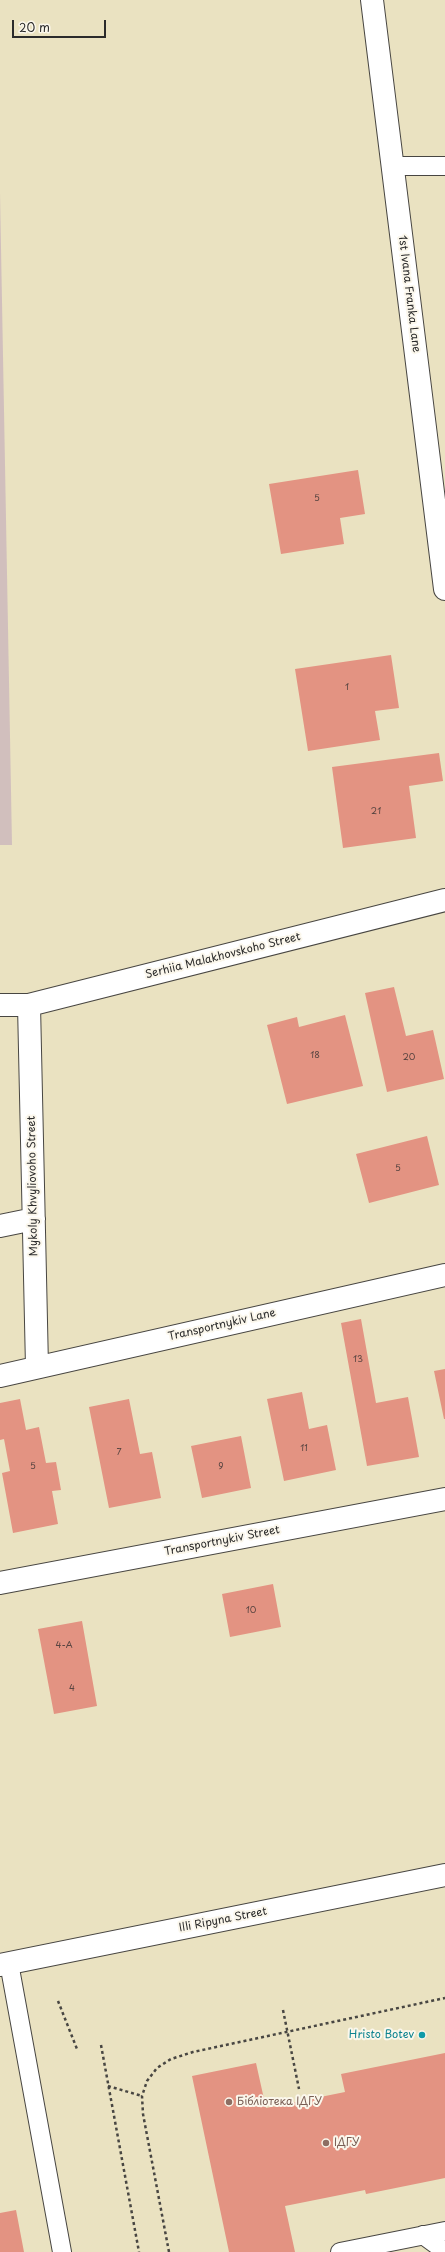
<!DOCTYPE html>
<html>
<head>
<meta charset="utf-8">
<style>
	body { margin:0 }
	#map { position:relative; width:445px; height:2252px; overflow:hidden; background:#eae2c1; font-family:"Playpen Sans",sans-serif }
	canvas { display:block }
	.scale { position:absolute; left:12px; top:20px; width:94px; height:18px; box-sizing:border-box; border:2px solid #2b2b2b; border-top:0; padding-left:5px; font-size:12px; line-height:14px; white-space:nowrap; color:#2b2b2b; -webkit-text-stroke:3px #fbf7ec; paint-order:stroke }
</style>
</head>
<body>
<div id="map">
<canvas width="445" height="2252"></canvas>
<div class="scale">20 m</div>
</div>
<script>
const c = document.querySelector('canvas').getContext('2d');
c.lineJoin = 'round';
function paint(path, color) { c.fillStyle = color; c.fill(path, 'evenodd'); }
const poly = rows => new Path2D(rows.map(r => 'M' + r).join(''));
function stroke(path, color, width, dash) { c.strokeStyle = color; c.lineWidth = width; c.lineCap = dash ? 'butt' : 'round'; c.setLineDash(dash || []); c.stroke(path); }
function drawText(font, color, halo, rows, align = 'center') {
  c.font = font + ' "Playpen Sans",sans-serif'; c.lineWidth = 4; c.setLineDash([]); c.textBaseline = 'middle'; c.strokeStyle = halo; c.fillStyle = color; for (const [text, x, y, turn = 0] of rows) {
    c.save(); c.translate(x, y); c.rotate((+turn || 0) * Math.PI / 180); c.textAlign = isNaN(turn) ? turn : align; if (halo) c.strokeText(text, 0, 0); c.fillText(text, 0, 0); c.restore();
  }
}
paint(poly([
	[0,193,12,845,0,845]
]), '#d1bfbd');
paint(poly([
	[358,470,365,514,340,518,344,544,281,554,269,484],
	[391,655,399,708,375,711,380,740,308,751,295,669],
	[439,753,443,781,409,786,416,838,343,848,332,767],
	[394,987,406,1036,433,1030,444,1079,387,1092,365,993],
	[345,1015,363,1086,287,1104,267,1025,297,1017,299,1027],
	[427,1136,439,1185,369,1203,356,1154],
	[361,1319,376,1403,408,1397,419,1457,367,1466,341,1323],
	[445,1369,445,1419,444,1419,434,1371],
	[302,1392,309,1429,327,1425,336,1470,284,1481,267,1399],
	[20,1399,26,1430,39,1427,46,1463,56,1462,61,1490,52,1491,58,1524,13,1533,2,1473,10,1471,4,1439,0,1440,0,1403],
	[129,1399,140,1454,152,1452,161,1498,109,1508,89,1407],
	[241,1436,251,1488,202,1498,191,1446],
	[273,1584,281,1627,230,1637,222,1594],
	[82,1621,97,1706,54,1714,38,1629],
	[445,2053,445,2178,366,2194,365,2190,285,2206,295,2252,229,2252,192,2076,256,2063,266,2108,345,2092,341,2074],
	[16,2210,24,2252,0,2252,0,2213]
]), '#e39382');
const lane = poly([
	[393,166,445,166],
	[9,1963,62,2252],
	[423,2235,445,2251],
	[340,2252,445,2231]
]);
const street = poly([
	[372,0,445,589],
	[0,1005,29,1005,445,900],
	[29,1005,37,1367],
	[0,1226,34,1219],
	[0,1376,445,1275],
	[0,1583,445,1499]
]);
const secondary = poly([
	[0,1965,445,1875]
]);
stroke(lane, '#484642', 20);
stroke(street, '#484642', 24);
stroke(secondary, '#484642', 24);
stroke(poly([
	[58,2001,77,2049],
	[283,2010,299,2089],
	[101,2045,139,2252],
	[108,2086,142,2096],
	[169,2252,143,2114,142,2096,147,2081,157,2068,171,2059,193,2052,445,1998]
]), '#484642', 2.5, [3, 3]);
stroke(lane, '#fff', 18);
stroke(street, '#fff', 22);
stroke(secondary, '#fff', 22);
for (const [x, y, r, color] of [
	[422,2035,4,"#0f9aa8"],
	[229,2102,4,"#8d6e63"],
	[326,2143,4,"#8d6e63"]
]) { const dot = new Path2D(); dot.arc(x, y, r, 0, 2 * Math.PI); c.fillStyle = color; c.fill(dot); stroke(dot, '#fbf7ec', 1.5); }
drawText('9px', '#594541', null, [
	["5",317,499],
	["1",347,688],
	["21",376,812],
	["18",315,1056],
	["20",409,1058],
	["5",398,1169],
	["13",358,1360],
	["11",304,1449],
	["7",119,1453],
	["5",33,1467],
	["9",221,1467],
	["10",251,1611],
	["4-А",64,1646],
	["4",72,1689]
]);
drawText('11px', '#2b2b2b', '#fbf7ec', [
	["1st Ivana Franka Lane",409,294,83],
	["Serhiia Malakhovskoho Street",223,956,-14],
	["Mykoly Khvyliovoho Street",33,1186,-91],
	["Transportnykiv Lane",222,1325,-13],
	["Transportnykiv Street",222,1541,-11],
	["Illi Ripyna Street",223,1920,-11]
]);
drawText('11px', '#0d838f', '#fbf7ec', [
	["Hristo Botev",414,2035]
], 'right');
drawText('11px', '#785e54', '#fbf7ec', [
	["Бібліотека ІДГУ",237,2102],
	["ІДГУ",334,2143]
], 'left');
</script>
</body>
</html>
